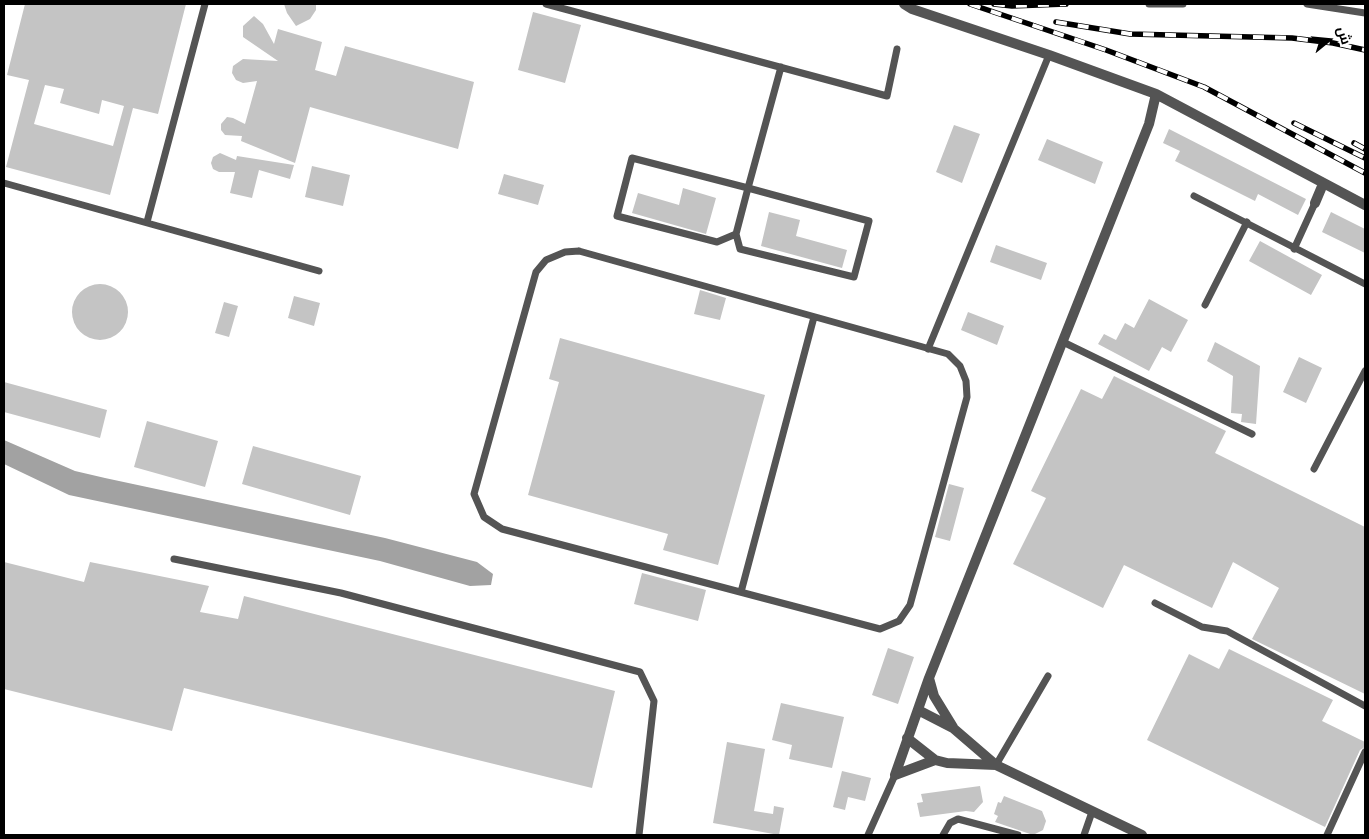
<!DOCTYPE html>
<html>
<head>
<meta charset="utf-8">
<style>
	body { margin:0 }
	#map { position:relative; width:1369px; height:839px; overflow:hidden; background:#fff; font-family:"Alegreya Sans",Cairo,sans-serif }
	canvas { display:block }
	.frame { position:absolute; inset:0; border:5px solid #000; pointer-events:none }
	.north { position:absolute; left:1304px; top:15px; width:50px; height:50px; -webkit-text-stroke:4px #fff; paint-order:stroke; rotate:73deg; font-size:14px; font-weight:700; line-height:20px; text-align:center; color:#000 }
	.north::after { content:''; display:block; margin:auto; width:18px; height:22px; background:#000; clip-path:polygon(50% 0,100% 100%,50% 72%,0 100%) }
</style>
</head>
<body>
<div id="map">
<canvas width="1369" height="839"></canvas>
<div class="frame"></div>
<div class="north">ش</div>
</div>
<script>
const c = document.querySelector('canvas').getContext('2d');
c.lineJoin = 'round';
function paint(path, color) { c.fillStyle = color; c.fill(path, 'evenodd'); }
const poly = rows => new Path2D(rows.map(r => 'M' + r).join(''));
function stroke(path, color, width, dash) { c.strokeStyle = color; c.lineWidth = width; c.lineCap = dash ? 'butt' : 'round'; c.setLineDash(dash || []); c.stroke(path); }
paint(poly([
	[4,440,75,471,105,478,385,538,477,562,493,574,491,585,470,586,380,561,69,495,4,464]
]), '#a2a2a2');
paint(poly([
	[25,4,186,4,158,114,133,108,110,195,6,167,29,80,7,75],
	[45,85,64,89,60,103,99,114,102,100,124,106,113,146,34,124],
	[284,4,316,4,316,10,310,19,296,26,287,13],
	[533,12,581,25,565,83,518,70],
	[254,16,263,24,274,44,278,29,322,42,315,70,336,76,345,46,474,82,458,149,310,107,295,163,241,141,242,136,225,135,221,130,221,124,227,117,233,118,245,124,257,81,243,83,236,80,232,73,233,66,243,59,278,61,243,37,243,26],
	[954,125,980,134,962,183,936,172],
	[1169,129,1306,199,1298,215,1258,194,1255,201,1175,161,1180,151,1163,143],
	[1047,139,1103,162,1095,184,1038,160],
	[220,153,236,160,237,156,294,165,290,179,259,170,252,198,230,193,235,172,219,172,213,169,211,163,213,157],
	[312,166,350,175,343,206,305,197],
	[504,174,544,185,538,205,498,194],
	[683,188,716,198,706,234,632,213,638,193,679,205],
	[769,212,800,220,796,236,847,250,842,268,761,246],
	[1331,212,1365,229,1365,253,1322,232],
	[1260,241,1322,275,1311,295,1249,261],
	[996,245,1047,263,1041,280,990,262],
	'72 312a28 28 0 1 1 56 0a28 28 0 1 1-56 0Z',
	[700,290,726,298,720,320,694,314],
	[294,296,320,303,314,326,288,318],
	[1149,299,1188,320,1171,352,1162,347,1149,371,1098,344,1104,334,1116,340,1125,323,1134,328],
	[224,302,238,306,229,337,215,333],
	[968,312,1004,326,997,345,961,330],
	[560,338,765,395,718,565,663,550,668,534,528,495,559,382,549,379],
	[1215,342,1260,366,1256,424,1241,422,1242,414,1231,413,1233,376,1207,361],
	[1299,357,1322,368,1306,403,1283,392],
	[1114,376,1226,431,1215,453,1365,527,1365,694,1252,639,1279,588,1233,562,1212,608,1124,565,1103,608,1013,564,1046,498,1031,491,1081,389,1102,399],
	[4,382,107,410,100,438,4,412],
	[147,421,218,441,205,487,134,467],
	[253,446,361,476,350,515,242,484],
	[949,484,964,488,950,541,935,537],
	[4,562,84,582,90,562,209,586,200,612,238,619,244,596,615,691,592,788,184,688,172,731,4,689],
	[642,573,706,590,698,621,634,604],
	[888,648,914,657,898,704,872,695],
	[1229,649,1333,700,1322,721,1365,742,1365,747,1360,750,1325,827,1147,740,1189,654,1219,669],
	[781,703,844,717,832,768,789,759,792,745,772,740],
	[727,742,765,749,754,811,773,814,774,806,784,808,779,835,713,823],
	[842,771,871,778,865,801,848,797,845,810,833,807],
	[980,786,983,802,974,812,966,811,920,817,917,803,923,802,921,794],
	[1004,796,1042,811,1046,821,1043,830,1033,835,995,822,998,816,994,814,998,802,1001,803]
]), '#c4c4c4');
stroke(poly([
	[546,4,887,96,897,49],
	[1149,4,1183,4],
	[1307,4,1365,13],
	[4,183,319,271],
	[748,188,869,221,854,277,740,249,736,234,748,188],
	[1194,196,1365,284],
	[147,222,205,4],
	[736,234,717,242,617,216,632,158,748,188,781,67],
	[1294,249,1315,203],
	[579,251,948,354,960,366,966,381,967,397,910,605,899,621,880,629,502,529,484,517,474,494,536,272,546,260,565,252,579,251],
	[1205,305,1247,222],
	[1063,342,1252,434],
	[928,349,1049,55],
	[1314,469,1365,371],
	[174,559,341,593,640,672,654,701,639,835],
	[741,592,814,317],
	[1155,603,1202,627,1227,631,1365,706],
	[996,765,1048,676],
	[868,835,895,775],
	[943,835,950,823,958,819,1018,835],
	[1084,835,1092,812],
	[1327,835,1365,752]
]), '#545454', 7);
stroke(poly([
	[904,4,912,9,1049,55,1156,94,1365,205],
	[1315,203,1323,184],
	[929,678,934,696,953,727],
	[918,710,953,728,996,765,1142,835],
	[907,738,935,760,947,763,996,765],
	[895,775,929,678,1149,124,1156,94],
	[895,775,935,760]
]), '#545454', 10);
const rail = poly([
	[970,4,1106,50,1204,87,1365,173],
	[994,4,1012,6,1066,4],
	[1056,22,1130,34,1292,38,1333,43,1365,50],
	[1294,123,1365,158],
	[1354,143,1365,149]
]);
stroke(rail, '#000', 5.5);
stroke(rail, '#fff', 4, [11]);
</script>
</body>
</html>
